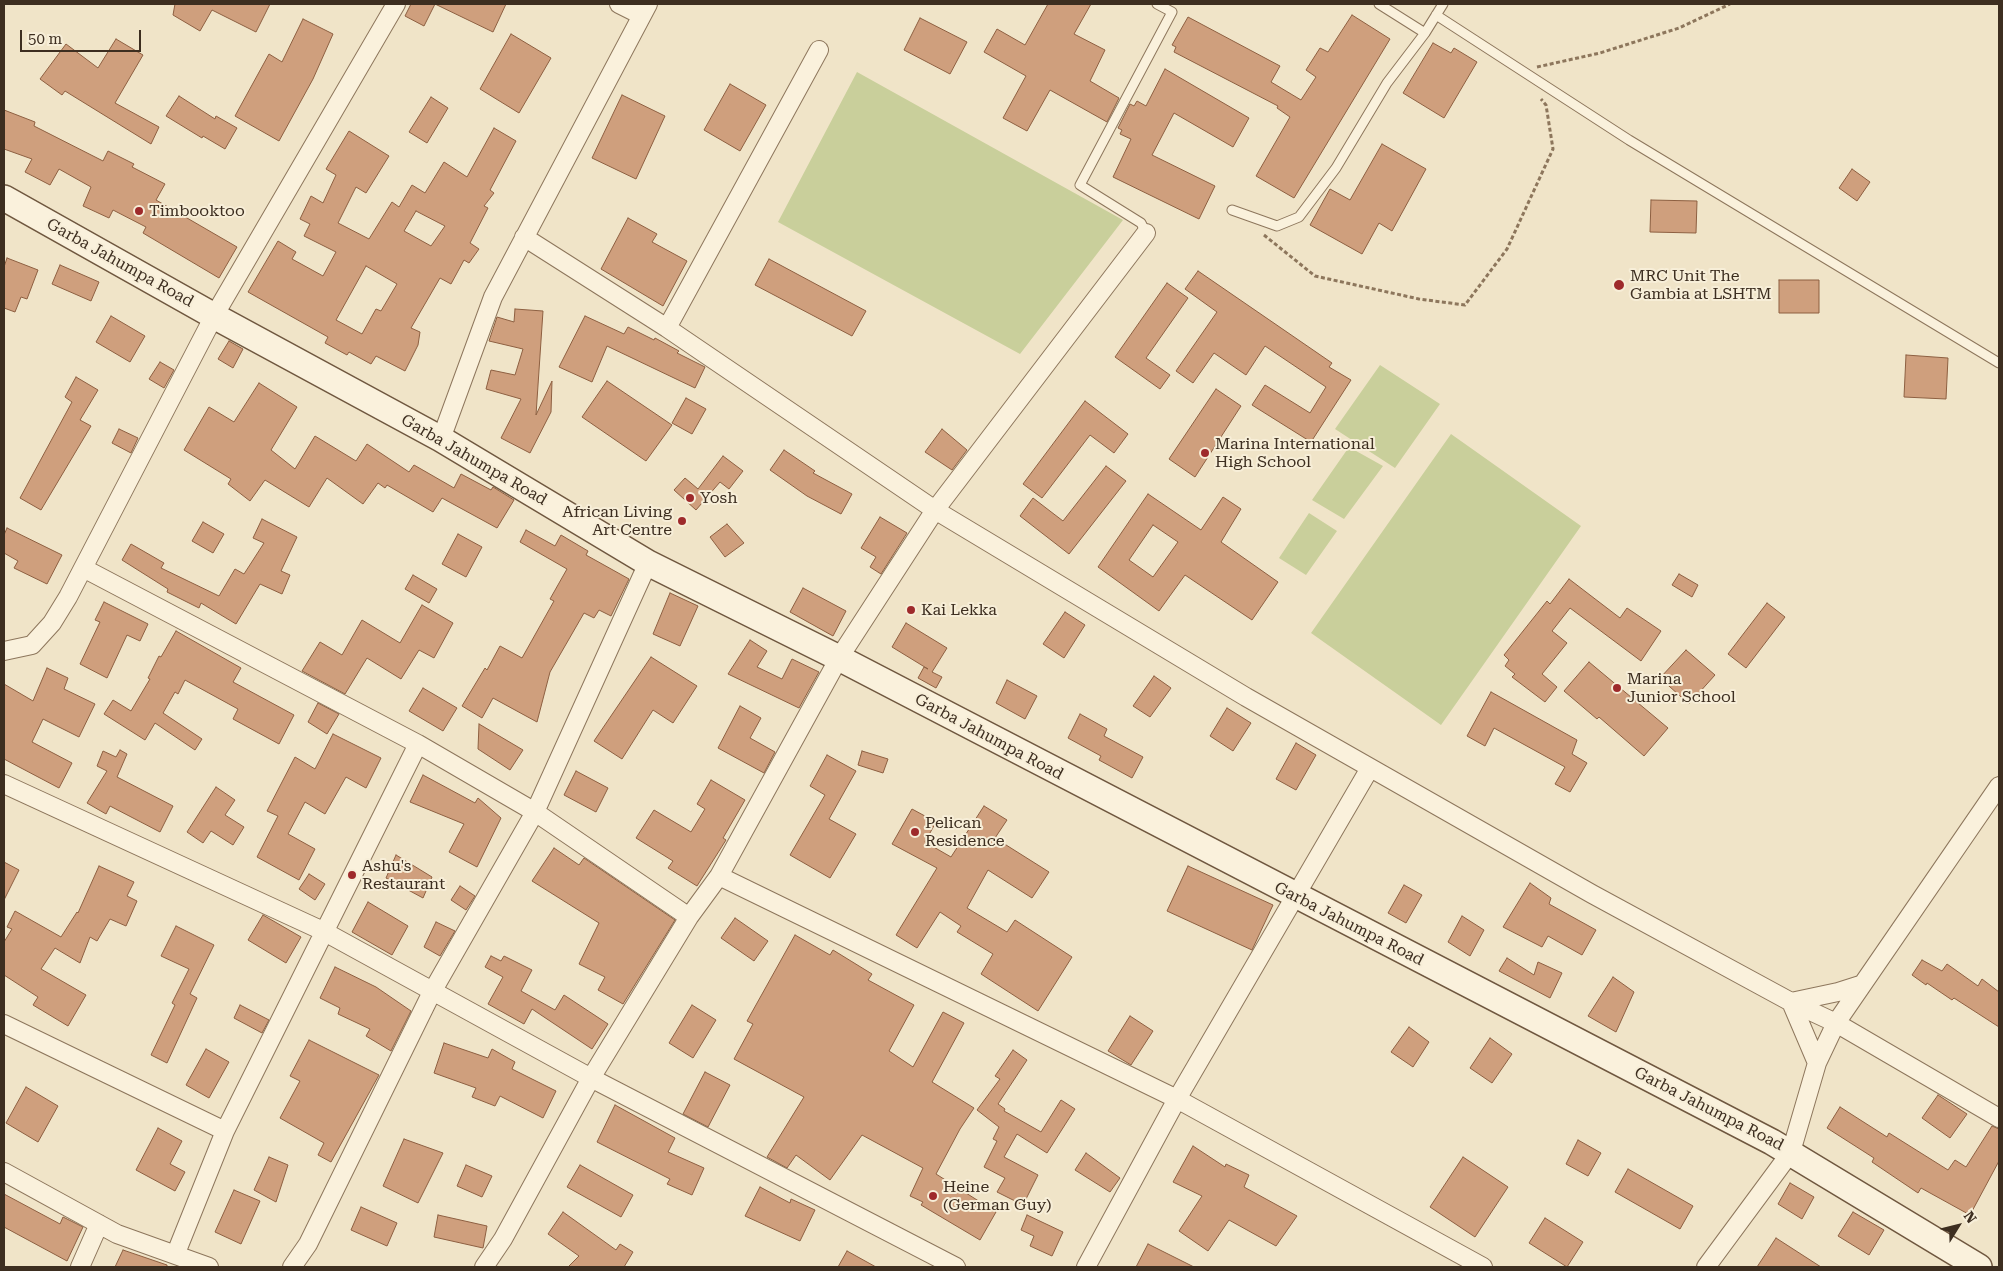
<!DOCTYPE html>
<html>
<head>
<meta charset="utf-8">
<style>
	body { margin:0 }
	#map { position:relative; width:2003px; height:1271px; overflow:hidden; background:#f0e4c8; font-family:"Roboto Serif",serif }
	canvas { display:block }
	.frame { position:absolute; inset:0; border:5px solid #3d2e20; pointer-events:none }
	.north { position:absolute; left:1933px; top:1201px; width:50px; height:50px; -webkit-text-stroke:4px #f7eed8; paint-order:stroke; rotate:54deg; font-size:14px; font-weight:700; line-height:20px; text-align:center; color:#3d2e20 }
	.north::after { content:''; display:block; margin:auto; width:18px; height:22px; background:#3d2e20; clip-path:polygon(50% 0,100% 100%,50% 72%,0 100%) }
	.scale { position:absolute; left:20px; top:30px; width:121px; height:22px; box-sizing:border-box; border:2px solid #3d2e20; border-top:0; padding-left:6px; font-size:15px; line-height:18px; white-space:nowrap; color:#3d2e20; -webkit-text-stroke:4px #f7eed8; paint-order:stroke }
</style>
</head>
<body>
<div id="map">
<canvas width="2003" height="1271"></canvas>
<div class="frame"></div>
<div class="north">N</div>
<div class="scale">50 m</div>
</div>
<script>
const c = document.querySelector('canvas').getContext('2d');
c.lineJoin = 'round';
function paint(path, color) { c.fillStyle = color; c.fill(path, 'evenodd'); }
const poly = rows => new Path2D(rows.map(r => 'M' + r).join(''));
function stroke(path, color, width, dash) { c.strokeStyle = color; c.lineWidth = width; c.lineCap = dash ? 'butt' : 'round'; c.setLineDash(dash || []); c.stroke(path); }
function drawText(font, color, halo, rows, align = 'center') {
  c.font = font + ' "Roboto Serif",serif'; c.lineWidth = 4; c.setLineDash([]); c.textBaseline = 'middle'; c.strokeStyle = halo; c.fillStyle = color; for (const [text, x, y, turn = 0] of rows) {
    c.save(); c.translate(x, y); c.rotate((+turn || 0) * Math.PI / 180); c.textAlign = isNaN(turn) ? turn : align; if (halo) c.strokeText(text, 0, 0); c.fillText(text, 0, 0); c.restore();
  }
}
paint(poly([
	[857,72,1123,220,1020,354,778,222],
	[1380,365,1440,404,1395,468,1335,429],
	[1451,434,1581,526,1441,725,1311,633],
	[1349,447,1383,466,1344,519,1312,500],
	[1309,513,1337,531,1306,575,1279,558]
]), '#c9cf9b');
const building = poly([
	[175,4,270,4,256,32,212,10,200,31,173,15,175,4],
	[411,4,506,4,493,32,435,4,424,26,405,16,411,4],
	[1048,4,1091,4,1074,34,1105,50,1090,81,1119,98,1107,122,1050,90,1027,131,1003,118,1026,76,984,52,997,29,1025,45,1048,4],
	[1352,15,1390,39,1294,198,1256,176,1290,117,1277,108,1278,106,1174,52,1176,47,1172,45,1188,17,1280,66,1271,82,1301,100,1316,77,1306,70,1320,48,1328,52,1352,15],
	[920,18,967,42,950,74,904,50,920,18],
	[303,19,333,34,313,79,279,141,235,116,269,54,282,62,303,19],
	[511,34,551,58,519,113,480,89,511,34],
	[116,39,143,55,115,103,159,127,151,144,65,91,62,95,40,79,66,44,98,68,116,39],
	[1433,43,1451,53,1454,48,1477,62,1444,118,1403,93,1433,43],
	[1165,69,1249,118,1233,147,1174,113,1152,155,1215,186,1199,219,1113,177,1131,139,1120,134,1122,130,1118,128,1130,104,1134,106,1137,101,1146,106,1165,69],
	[730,84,766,105,740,151,704,130,730,84],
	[622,95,665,116,636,179,592,158,622,95],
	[179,96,215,119,216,116,237,128,225,149,203,136,202,138,166,116,179,96],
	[431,97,448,108,427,143,409,132,431,97],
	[4,110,35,122,34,126,103,161,108,151,134,164,132,167,165,184,156,200,237,247,219,278,143,233,146,227,113,210,109,218,83,206,91,187,59,169,50,185,25,172,32,159,4,149,4,110],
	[494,128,516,141,490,190,494,193,484,206,488,208,470,243,479,249,469,263,464,260,451,284,440,278,411,328,420,332,418,345,405,371,376,356,371,364,349,352,347,355,325,343,328,337,248,292,278,241,296,252,292,259,323,276,336,252,304,236,310,224,300,219,311,196,323,203,336,175,326,169,349,131,389,156,366,193,356,187,338,223,369,239,392,202,399,207,412,185,425,193,444,162,467,177,494,128],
	[416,211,445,226,431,246,404,231,416,211],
	[366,266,397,284,381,311,376,309,362,334,336,320,366,266],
	[1382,144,1426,169,1392,231,1379,223,1362,254,1310,225,1330,189,1350,200,1382,144],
	[1852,169,1870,182,1857,201,1839,188,1852,169],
	[1651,200,1697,201,1696,233,1650,232,1651,200],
	[628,218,657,234,652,242,687,261,663,306,601,269,628,218],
	[7,258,38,270,27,299,21,297,15,312,4,308,4,267,7,258],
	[769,259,866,311,852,336,755,285,769,259],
	[60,265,99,282,91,301,52,284,60,265],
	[1198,271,1332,363,1329,367,1351,380,1311,442,1252,405,1265,385,1310,413,1326,387,1265,346,1246,375,1214,353,1193,383,1176,371,1217,312,1185,289,1198,271],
	[1779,280,1819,280,1819,313,1779,313,1779,280],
	[1167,283,1188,298,1146,358,1170,375,1160,389,1115,357,1167,283],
	[515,309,543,311,536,415,552,381,551,412,530,453,501,438,521,399,486,389,491,370,515,375,523,349,489,341,497,317,514,322,515,309],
	[111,316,145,336,130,362,96,342,111,316],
	[585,316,624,334,628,327,654,340,655,338,679,351,677,353,705,367,695,388,607,346,592,382,559,367,585,316],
	[229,341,243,349,233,368,218,359,229,341],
	[1906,355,1948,358,1946,399,1904,397,1906,355],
	[160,362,174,370,164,388,149,379,160,362],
	[76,377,98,390,80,420,91,426,41,510,20,498,72,402,65,397,76,377],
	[607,381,672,425,646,461,582,417,607,381],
	[259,383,297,407,271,450,295,469,315,436,356,461,367,444,409,472,414,465,454,488,461,474,491,490,493,487,514,500,497,528,442,498,433,512,387,485,385,488,378,483,363,504,327,478,309,507,265,480,250,501,228,484,231,479,184,450,209,407,234,422,259,383],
	[1216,389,1241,406,1195,477,1169,459,1216,389],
	[686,398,706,409,692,434,672,423,686,398],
	[1085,401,1128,434,1114,453,1090,435,1042,498,1023,484,1085,401],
	[119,429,138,438,131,453,112,443,119,429],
	[942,429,967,450,952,470,925,452,942,429],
	[784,450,815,471,813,473,852,494,841,514,807,496,770,470,784,450],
	[723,456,743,471,729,489,720,482,696,510,674,490,685,478,698,489,723,456],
	[1106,466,1126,481,1069,554,1020,516,1033,498,1063,521,1106,466],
	[1148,494,1201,530,1223,497,1241,509,1221,542,1278,582,1252,620,1185,575,1159,611,1098,567,1148,494],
	[1153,525,1178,542,1153,577,1129,560,1153,525],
	[880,517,907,533,881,574,870,567,876,557,861,548,880,517],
	[262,519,297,537,281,571,290,575,282,594,260,584,236,624,201,603,199,608,167,592,168,589,122,560,131,544,164,563,161,568,219,596,235,569,244,574,264,543,253,538,262,519],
	[203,522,224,534,213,553,192,541,203,522],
	[727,524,744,543,725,557,710,537,727,524],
	[7,528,62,555,47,584,14,568,18,561,4,553,4,535,7,528],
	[526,530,555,546,561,535,588,551,586,555,629,579,611,616,599,610,594,618,584,613,550,672,537,722,493,698,482,718,462,706,485,668,487,670,500,646,522,658,554,601,550,599,567,569,520,542,526,530],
	[458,534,482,547,466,577,442,564,458,534],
	[1679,574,1698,585,1692,597,1672,585,1679,574],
	[413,575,437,589,429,603,405,589,413,575],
	[1569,579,1620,618,1627,608,1661,631,1641,661,1570,608,1552,631,1567,643,1542,674,1557,687,1545,702,1512,677,1515,674,1505,666,1509,660,1504,655,1547,601,1550,604,1569,579],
	[803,588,846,611,833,636,790,612,803,588],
	[670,593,698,606,680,646,653,634,670,593],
	[104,602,148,624,140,641,127,635,107,678,80,664,100,622,95,620,104,602],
	[1767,603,1785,617,1746,668,1728,654,1767,603],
	[422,605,453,623,434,658,419,650,401,679,367,658,345,694,302,671,320,642,342,655,362,620,400,643,422,605],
	[1065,612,1085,625,1064,658,1043,644,1065,612],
	[906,623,947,648,932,672,942,677,936,688,918,678,924,667,928,669,892,647,906,623],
	[176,631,241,668,233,682,294,715,279,744,233,719,238,709,185,680,178,694,175,692,163,713,202,739,195,750,155,723,145,740,104,714,113,700,131,711,150,679,148,678,159,656,161,657,176,631],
	[750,640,767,651,757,667,782,679,792,659,819,672,799,708,728,674,750,640],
	[1686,650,1715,675,1689,704,1660,678,1686,650],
	[651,657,697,686,673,723,653,710,622,759,594,741,651,657],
	[1589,662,1668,728,1644,756,1599,717,1597,719,1564,691,1589,662],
	[47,668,68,678,64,689,95,704,79,737,43,719,32,742,72,763,59,788,4,759,4,684,33,701,47,668],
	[1154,676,1171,688,1150,717,1133,706,1154,676],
	[1007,680,1037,696,1025,719,996,703,1007,680],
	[423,688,457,708,443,731,409,711,423,688],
	[1491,692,1577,740,1572,754,1587,763,1570,792,1555,784,1565,767,1494,728,1485,746,1467,736,1491,692],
	[318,703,339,714,327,734,308,722,318,703],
	[740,706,761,718,750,738,775,752,764,773,718,748,740,706],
	[1227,708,1251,723,1233,751,1210,736,1227,708],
	[1080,714,1107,729,1104,736,1143,757,1132,778,1099,760,1101,756,1068,738,1080,714],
	[479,724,523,750,510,770,478,749,479,724],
	[333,734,381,758,366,788,346,777,325,814,305,802,288,834,315,849,299,880,257,857,278,816,267,811,295,757,315,769,333,734],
	[1296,743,1316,755,1296,790,1276,779,1296,743],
	[120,750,127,754,117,777,173,806,160,832,110,806,106,814,87,803,107,771,97,766,103,751,116,757,120,750],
	[862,751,888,759,883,773,858,765,862,751],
	[827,755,856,771,829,819,856,834,830,878,790,855,825,795,810,786,827,755],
	[576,771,608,788,596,812,564,795,576,771],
	[423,775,475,803,478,798,501,818,477,867,449,852,464,824,410,802,423,775],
	[711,780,745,800,723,838,726,840,697,886,668,868,673,861,636,838,654,810,691,832,705,809,697,804,711,780],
	[216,787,235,800,225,815,244,827,233,845,211,831,203,843,187,832,216,787],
	[984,806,1007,820,995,838,1049,872,1032,898,988,870,967,908,1007,932,1015,920,1072,957,1038,1011,981,974,993,954,957,932,961,926,940,912,917,948,896,935,937,868,892,844,912,809,936,822,925,842,951,857,984,806],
	[554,848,579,865,584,858,675,920,623,1004,598,990,605,977,579,964,599,923,532,881,554,848],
	[396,855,432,877,423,898,386,878,396,855],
	[4,862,19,870,4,900,4,862],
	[99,866,134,882,127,896,137,901,126,926,110,919,97,941,90,937,80,963,55,948,41,969,86,995,68,1026,33,1005,38,997,4,975,4,942,12,929,7,927,15,911,61,937,77,912,78,913,99,866],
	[1188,866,1273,905,1252,950,1167,911,1188,866],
	[309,874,325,884,315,900,299,889,309,874],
	[1530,883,1551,898,1549,904,1596,930,1582,955,1548,936,1542,947,1503,927,1530,883],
	[1404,885,1422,895,1406,923,1388,913,1404,885],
	[460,886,475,896,466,910,451,900,460,886],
	[368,902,408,926,392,955,352,932,368,902],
	[263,915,301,937,286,963,248,940,263,915],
	[1462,916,1484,930,1470,956,1448,942,1462,916],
	[735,918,768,941,754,961,721,938,735,918],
	[436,922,455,931,440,956,424,947,436,922],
	[176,926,214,945,190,994,197,998,167,1063,151,1055,175,1005,172,1003,189,969,161,956,176,926],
	[795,935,830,955,833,950,872,974,868,980,914,1005,889,1051,913,1067,943,1012,964,1023,932,1082,974,1108,960,1129,936,1174,996,1212,980,1240,921,1205,923,1202,910,1196,923,1168,862,1135,830,1180,796,1155,787,1168,767,1157,804,1097,734,1059,753,1024,747,1021,795,935],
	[491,956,501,961,504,956,532,970,521,991,555,1010,564,995,608,1024,592,1049,532,1009,524,1024,488,1004,503,977,485,967,491,956],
	[1507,958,1534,975,1538,962,1562,973,1550,998,1499,971,1507,958],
	[1922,960,1942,971,1947,964,1978,986,1982,979,1999,992,1999,1027,1954,998,1952,1000,1927,983,1926,985,1912,975,1922,960],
	[335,967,376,987,411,1011,391,1051,366,1036,370,1029,338,1014,340,1008,320,998,335,967],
	[1613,977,1634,992,1616,1032,1588,1016,1613,977],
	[240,1005,269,1020,262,1033,234,1018,240,1005],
	[692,1005,716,1020,693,1058,669,1043,692,1005],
	[1130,1016,1153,1031,1131,1065,1108,1051,1130,1016],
	[1409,1027,1429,1042,1413,1067,1391,1052,1409,1027],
	[1490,1038,1512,1054,1492,1083,1470,1068,1490,1038],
	[309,1040,379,1075,331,1162,318,1155,324,1143,280,1118,300,1081,290,1076,309,1040],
	[444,1043,488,1058,492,1049,515,1062,512,1069,556,1091,543,1118,500,1096,495,1106,472,1097,476,1088,434,1073,444,1043],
	[206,1049,229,1062,209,1098,186,1085,206,1049],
	[1013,1050,1027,1060,998,1104,1005,1109,1004,1111,1041,1132,1061,1100,1075,1109,1047,1153,1017,1134,1004,1157,1038,1175,1023,1205,997,1192,1005,1178,984,1167,997,1141,993,1139,999,1127,977,1110,1000,1079,995,1076,1013,1050],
	[705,1072,730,1085,708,1127,683,1114,705,1072],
	[26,1087,58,1106,38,1142,6,1123,26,1087],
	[1938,1095,1967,1114,1950,1138,1922,1118,1938,1095],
	[615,1105,675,1138,668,1152,704,1168,692,1195,667,1184,670,1179,597,1142,615,1105],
	[1840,1107,1887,1137,1889,1133,1948,1170,1955,1160,1966,1167,1992,1126,1999,1129,1999,1161,1970,1215,1921,1188,1918,1193,1872,1162,1874,1158,1827,1128,1840,1107],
	[158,1128,182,1141,170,1164,185,1172,175,1191,136,1170,158,1128],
	[404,1139,443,1153,418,1203,383,1186,404,1139],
	[1578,1140,1601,1153,1588,1176,1566,1164,1578,1140],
	[1193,1146,1225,1167,1226,1164,1249,1175,1244,1187,1297,1216,1276,1246,1229,1220,1208,1251,1179,1231,1202,1196,1173,1182,1193,1146],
	[1086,1153,1120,1178,1110,1192,1075,1170,1086,1153],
	[269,1157,288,1165,276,1202,254,1190,269,1157],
	[1463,1157,1508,1187,1475,1237,1430,1207,1463,1157],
	[466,1165,492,1176,482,1197,457,1186,466,1165],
	[580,1165,633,1195,621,1217,567,1187,580,1165],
	[1628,1169,1693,1206,1680,1229,1615,1192,1628,1169],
	[1790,1183,1814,1197,1802,1219,1778,1204,1790,1183],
	[760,1187,790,1203,791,1199,815,1210,800,1241,745,1216,760,1187],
	[234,1190,260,1201,241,1244,215,1232,234,1190],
	[4,1194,60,1224,63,1217,83,1227,67,1261,4,1227,4,1194],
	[361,1207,397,1223,387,1246,351,1230,361,1207],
	[563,1212,616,1250,620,1244,633,1252,624,1267,568,1267,579,1256,548,1234,563,1212],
	[1853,1212,1884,1230,1869,1255,1838,1236,1853,1212],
	[438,1215,487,1226,483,1248,434,1237,438,1215],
	[1027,1215,1063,1232,1052,1256,1030,1246,1034,1236,1021,1230,1027,1215],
	[1545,1218,1583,1242,1567,1267,1529,1243,1545,1218],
	[1776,1238,1821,1267,1757,1267,1776,1238],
	[1148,1244,1194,1267,1136,1267,1148,1244],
	[123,1250,167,1265,167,1267,115,1267,123,1250],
	[847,1251,876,1267,838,1267,847,1251]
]);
paint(building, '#cf9f7d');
stroke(building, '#8d5f41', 1);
const lane = poly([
	[1379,4,1425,33],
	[1436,15,1629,140,1999,363],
	[1232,210,1277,226,1299,217,1336,168,1387,83,1425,33,1443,4],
	[1146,233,1141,223,1080,185,1172,12,1157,4]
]);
const street = poly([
	[619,4,641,15],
	[524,237,667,328,935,510,1246,697,1592,894,1791,1002,1836,1023,1999,1118],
	[667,328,819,50],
	[441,439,493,297,648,4],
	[85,569,418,744,535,812,689,917],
	[4,651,32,645,52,623,68,597,214,316,396,4],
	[4,784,323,931,591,1078,956,1267],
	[719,876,1177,1099,1483,1267],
	[4,1024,225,1131],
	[1817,1063,1791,1002,1838,992,1863,984],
	[4,1172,117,1234,209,1267],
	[176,1253,225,1131,418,744],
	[80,1267,99,1224],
	[292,1267,308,1244,335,1189,432,992,535,812,648,563],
	[484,1267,503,1239,591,1078,689,917,719,876,839,658,935,510,1146,233],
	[1086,1267,1177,1099,1370,768],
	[1706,1267,1791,1152,1817,1063,1836,1023,1999,786]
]);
const secondary = poly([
	[4,198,214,316,441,439,648,563,839,658,1772,1142,1979,1267]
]);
stroke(lane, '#8d765c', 11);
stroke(street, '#8d765c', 20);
stroke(secondary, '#6f573f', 28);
stroke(poly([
	[1537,67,1600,53,1679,28,1730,4],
	[1264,235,1315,276,1419,299,1465,305,1507,249,1553,149,1546,105,1541,99]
]), '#8d765c', 3, [4, 2.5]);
stroke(lane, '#faf1dc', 9);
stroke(street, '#faf1dc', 18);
stroke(secondary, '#faf1dc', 25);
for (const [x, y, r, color] of [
	[139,211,5,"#9e2a2b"],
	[1619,285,6,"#9e2a2b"],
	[1205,453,5,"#9e2a2b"],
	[690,498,5,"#9e2a2b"],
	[682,521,5,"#9e2a2b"],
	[911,610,5,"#9e2a2b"],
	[1617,688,5,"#9e2a2b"],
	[915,832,5,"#9e2a2b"],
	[352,875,5,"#9e2a2b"],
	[933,1196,5,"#9e2a2b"]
]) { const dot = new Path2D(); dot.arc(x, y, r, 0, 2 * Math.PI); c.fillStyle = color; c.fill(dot); stroke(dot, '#f7eed8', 2); }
drawText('16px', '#3d2e20', '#f7eed8', [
	["Timbooktoo",149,211],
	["MRC Unit The",1630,276],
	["Gambia at LSHTM",1630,294],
	["Marina International",1215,444],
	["High School",1215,462],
	["Yosh",700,498],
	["African Living",672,512,"right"],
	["Art Centre",672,530,"right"],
	["Kai Lekka",921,610],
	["Marina",1627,679],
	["Junior School",1627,697],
	["Pelican",925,823],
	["Residence",925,841],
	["Ashu's",362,866],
	["Restaurant",362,884],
	["Heine",943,1187],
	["(German Guy)",943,1205]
], 'left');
drawText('16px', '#3d2e20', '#f7eed8', [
	["Garba Jahumpa Road",120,263,29],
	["Garba Jahumpa Road",474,460,30],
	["Garba Jahumpa Road",989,737,28],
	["Garba Jahumpa Road",1349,924,27],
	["Garba Jahumpa Road",1709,1109,27]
]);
</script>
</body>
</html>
